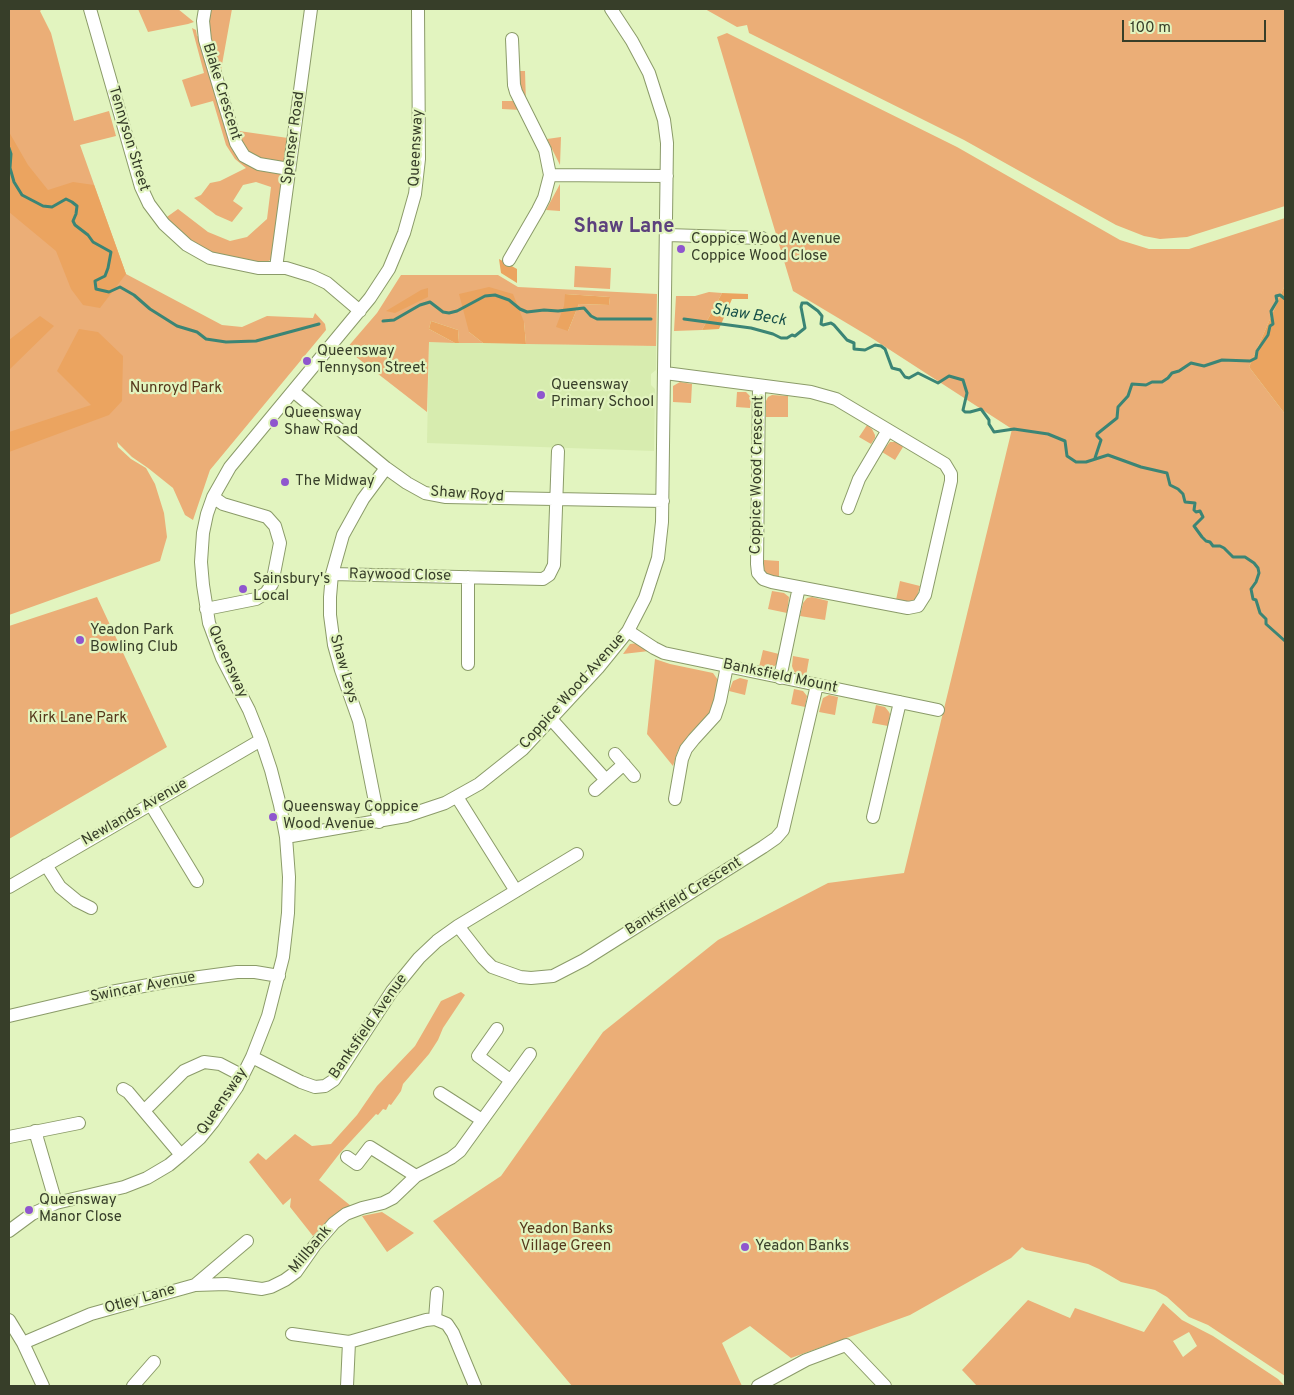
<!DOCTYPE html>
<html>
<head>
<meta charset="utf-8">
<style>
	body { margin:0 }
	#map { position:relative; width:1294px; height:1395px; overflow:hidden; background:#e2f4bf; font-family:Overpass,sans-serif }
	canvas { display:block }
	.frame { position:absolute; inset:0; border:10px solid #373e29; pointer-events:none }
	.scale { position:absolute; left:1122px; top:20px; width:144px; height:22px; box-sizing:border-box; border:2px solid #373e29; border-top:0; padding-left:6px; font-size:15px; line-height:18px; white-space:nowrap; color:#373e29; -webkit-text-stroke:4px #e2f4bf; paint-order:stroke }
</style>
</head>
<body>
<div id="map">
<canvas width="1294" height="1395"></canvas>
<div class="frame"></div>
<div class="scale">100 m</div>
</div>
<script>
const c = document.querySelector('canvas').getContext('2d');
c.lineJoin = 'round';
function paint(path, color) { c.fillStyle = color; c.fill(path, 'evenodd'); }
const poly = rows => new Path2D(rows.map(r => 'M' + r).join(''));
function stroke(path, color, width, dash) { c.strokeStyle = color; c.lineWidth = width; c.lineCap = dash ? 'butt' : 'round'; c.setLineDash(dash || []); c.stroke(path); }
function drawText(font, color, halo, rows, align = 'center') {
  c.font = font + ' Overpass,sans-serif'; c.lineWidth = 4.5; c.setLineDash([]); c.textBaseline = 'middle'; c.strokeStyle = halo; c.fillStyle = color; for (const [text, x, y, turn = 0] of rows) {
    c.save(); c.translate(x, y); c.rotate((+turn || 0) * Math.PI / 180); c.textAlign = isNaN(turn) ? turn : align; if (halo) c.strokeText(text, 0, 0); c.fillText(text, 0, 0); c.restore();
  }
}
paint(poly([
	[429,342,656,346,656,370,651,374,651,385,655,389,654,451,427,443]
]), '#d7ecaf');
paint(poly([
	[9,9,42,9,40,11,51,33,74,121,109,111,116,136,80,145,126,274,222,325,242,327,267,316,313,318,315,313,325,324,326,330,210,470,193,520,185,515,173,488,148,468,132,457,117,442,118,447,131,459,146,468,155,484,164,513,167,537,160,561,9,615],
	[138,9,178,9,194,22,188,24,148,32],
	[211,9,232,9,221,70,239,131,288,138,290,141,284,163,252,156,238,140,210,42,209,17],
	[705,9,1285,9,1285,206,1187,237,1160,239,1144,236,1116,225,964,140,749,33,747,25,737,27],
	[192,28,196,30,197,36,200,37,232,144,283,176,272,259,263,264,240,261,198,248,164,219,178,209,208,232,230,241,247,237,267,219,271,187,256,182,243,185,233,201,243,208,232,222,216,215,194,198,201,195,210,183,220,181,246,168,235,159,226,145,213,101,191,107,182,80,204,73],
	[727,33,957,147,1120,240,1149,249,1189,249,1285,218,1285,285,1249,367,1285,414,1285,1376,1208,1325,1189,1317,1167,1297,1155,1290,1121,1282,1099,1269,1088,1264,1026,1250,1022,1247,1011,1258,910,1315,791,1358,750,1326,722,1343,742,1386,572,1386,433,1221,501,1176,603,1032,718,940,828,883,904,873,1012,429,870,337,793,291,717,37],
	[517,71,525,71,526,104,521,94],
	[502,101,516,101,521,110,502,109],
	[561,137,560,165,547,139],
	[560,184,560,211,546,210],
	[575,266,611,268,610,289,574,287],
	[401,275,498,275,518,287,657,294,656,346,526,344,524,322,469,332,483,343,459,343,458,330,431,321,429,329,455,343,429,342,427,412,346,349,377,313],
	[565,294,610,297,609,305,579,304,568,331],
	[709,292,722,293,702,330,674,331,676,296,695,296],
	[680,382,692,384,691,403,673,402,673,386],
	[737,392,746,392,749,395,751,398,750,408,736,407],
	[772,395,788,396,788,417,766,417,766,401,768,397],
	[867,425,872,429,875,435,875,438,871,444,859,437],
	[890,442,897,442,903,447,895,460,882,452],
	[764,560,779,561,779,577,772,576,766,573,763,567],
	[900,581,920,586,916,600,910,603,896,600],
	[772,591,784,593,789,597,787,613,768,609],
	[97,597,167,747,9,839,9,626],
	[812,597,828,601,825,620,800,616,803,603,807,598],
	[638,643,649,651,623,654,630,644],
	[763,650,779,654,777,664,772,668,759,667],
	[793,656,809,659,806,676,794,672,792,666],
	[655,659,670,664,713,673,718,680,712,708,709,715,692,731,685,740,678,750,673,766,647,734],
	[740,678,748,680,745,695,729,691,733,681],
	[794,689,803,691,807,696,805,707,791,704],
	[829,695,838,697,835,715,819,712,823,698],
	[876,705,885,707,889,712,890,714,888,726,872,723],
	[461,992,465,995,443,1028,438,1040,429,1054,403,1084,401,1091,391,1105,389,1104,386,1110,383,1109,378,1115,376,1114,340,1153,319,1180,351,1206,330,1218,313,1236,290,1207,291,1198,283,1205,249,1162,258,1153,266,1160,295,1134,312,1146,331,1144,357,1115,377,1086,415,1046,441,1001],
	[382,1212,414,1233,387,1252,362,1216],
	[1028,1300,1070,1318,1075,1308,1144,1332,1163,1303,1182,1320,1213,1336,1278,1379,1285,1386,977,1386,962,1370],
	[1189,1332,1197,1346,1183,1357,1173,1341]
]), '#ebae77');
paint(poly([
	[9,132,28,165,48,190,73,182,94,185,126,274,100,308,83,305,71,289,56,251,9,212],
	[499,259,517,269,517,283,501,273],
	[1285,285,1285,414,1249,367],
	[489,287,513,294,524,322,526,344,483,343,469,332,459,294],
	[428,288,428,297,395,313,386,311,421,290],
	[722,293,748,294,748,299,732,299,719,329,702,330],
	[565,294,610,297,609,305,579,304,568,331,556,327,564,306],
	[40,316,54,326,9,370,9,340],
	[431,321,458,330,459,343,455,343,429,329],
	[79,329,98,332,123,356,122,401,109,415,9,452,9,432,91,405,57,371]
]), '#eba460');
stroke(poly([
	[9,148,11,154,10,168,14,182,22,195,43,206,52,207,66,199,72,202,77,206,76,214,73,221,75,225,88,235,93,242,111,252,108,268,105,276,95,281,96,289,109,292,120,287,134,295,150,309,177,326,197,332,206,339,226,342,256,341,319,324],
	[684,319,751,328,773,334,781,338,787,338,792,335,795,336,805,328,801,307,802,303,807,303,818,311,822,316,821,324,823,325,831,323,834,325,847,340,854,343,854,349,865,350,875,345,881,346,885,349,892,368,900,370,905,377,909,378,918,373,938,383,949,376,963,380,967,393,963,410,965,412,970,412,981,409,989,420,989,424,994,432,1014,429,1048,434,1065,441,1067,456,1076,462,1086,462,1108,455,1141,467,1167,473,1170,485,1178,489,1183,494,1185,502,1195,503,1194,510,1196,512,1200,511,1203,517,1194,526,1202,537,1206,541,1210,542,1213,546,1220,546,1224,548,1233,557,1245,557,1254,563,1258,568,1259,573,1256,582,1251,589,1253,599,1256,600,1260,613,1266,619,1266,624,1285,641],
	[383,321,394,320,420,305,430,302,443,312,449,313,457,311,485,296,495,295,509,300,520,309,527,312,544,310,558,311,584,308,591,316,597,319,651,319],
	[1095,458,1101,440,1097,436,1097,434,1117,418,1118,407,1128,396,1132,384,1146,385,1152,382,1162,382,1168,378,1172,373,1179,371,1191,363,1204,366,1222,360,1250,361,1256,358,1257,351,1268,335,1270,326,1273,324,1271,311,1277,301,1276,296,1280,295,1285,299]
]), '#3b8575', 3);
const minor = poly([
	[90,9,141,187,149,204,164,224,187,245,210,258,258,268,286,268,312,276,327,283,360,311],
	[205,9,203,21,205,40,236,143,244,156,259,164,289,169],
	[550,175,667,176],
	[667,235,762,238],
	[509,260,538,210,544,198,550,175,545,150,516,92,514,85,512,39],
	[276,268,311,9],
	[665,373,811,392,836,399,945,464,951,474,951,481,925,595,918,606,908,608,772,582,763,579,758,573,757,564,759,386],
	[293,391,386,468,407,483,425,493,446,497,663,501],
	[848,508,859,479,888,430],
	[332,574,543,579,549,575,554,565,558,451],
	[206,609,256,599,266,593,272,584,280,543,275,526,267,517,223,504,213,497],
	[628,631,654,648,664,653,938,710],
	[468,664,468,577],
	[780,678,799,587],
	[551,719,606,780],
	[615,754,634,776],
	[595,790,624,764],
	[457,797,516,891],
	[675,799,682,759,686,749,694,739,715,716,720,701,727,666],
	[151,805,197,881],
	[873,817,900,702],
	[379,822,359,721,341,670,334,645,330,615,330,597,332,574,343,535,363,499,386,468],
	[286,837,406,816,445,803,479,784,523,749,598,668,628,631,645,598,658,558,662,522,667,143,664,120,649,73,632,41,611,9],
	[46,865,60,887,77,901,91,908],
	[9,887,261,740],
	[458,926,483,958,492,967,520,977,531,978,553,976,584,960,763,847,776,838,783,830,817,685],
	[9,1016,111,992,170,981,237,972,255,972,279,976],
	[497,1029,478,1056,510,1080],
	[252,1057,301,1082,315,1087,325,1086,334,1080,392,991,419,958,437,941,458,926,577,854],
	[123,1089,128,1092,181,1155],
	[440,1093,482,1120],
	[149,1106,184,1071,204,1062,220,1064,243,1076],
	[35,1131,56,1203],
	[9,1137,79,1123],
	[347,1157,357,1164,370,1147,416,1176],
	[9,1231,32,1214,56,1203,124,1187,147,1178,169,1165,181,1155,200,1138,213,1122,237,1087,252,1057,268,1016,283,957,288,913,289,877,286,837,280,805,271,770,261,740,249,710,222,658,209,623,203,585,201,562,203,533,207,514,213,497,230,467,370,298,389,269,404,233,415,194,419,159,418,9],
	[195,1285,226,1284,262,1289,271,1287,285,1280,296,1272,315,1245,334,1223,346,1214,362,1208,383,1203,393,1198,416,1176,451,1158,460,1151,530,1054],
	[435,1319,437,1293],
	[9,1320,23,1343,43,1386],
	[292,1334,349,1342],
	[23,1343,91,1314,195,1285,247,1241],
	[133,1386,154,1362],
	[347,1386,349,1342,426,1320,435,1319,447,1324,453,1333,475,1386],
	[758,1386,806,1360,846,1345,885,1386]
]);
stroke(minor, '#8b9b69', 14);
stroke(minor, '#fff', 12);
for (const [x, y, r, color] of [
	[681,249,5,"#8f56ce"],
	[307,361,5,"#8f56ce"],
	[541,395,5,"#8f56ce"],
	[274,423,5,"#8f56ce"],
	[285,482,5,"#8f56ce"],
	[243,589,5,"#8f56ce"],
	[80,640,5,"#8f56ce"],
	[273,817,5,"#8f56ce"],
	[29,1210,5,"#8f56ce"],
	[745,1247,5,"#8f56ce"]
]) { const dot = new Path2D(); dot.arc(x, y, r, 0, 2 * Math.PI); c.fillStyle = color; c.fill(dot); stroke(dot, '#e2f4bf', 2); }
drawText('15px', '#373e29', '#e2f4bf', [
	["Blake Crescent",221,92,73],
	["Spenser Road",294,138,-82],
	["Tennyson Street",128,139,73],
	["Queensway",417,148,-87],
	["Coppice Wood Crescent",758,475,-89],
	["Shaw Royd",467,495,4],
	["Raywood Close",400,576,1],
	["Queensway",227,662,66],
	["Shaw Leys",343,669,74],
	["Banksfield Mount",780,677,12],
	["Coppice Wood Avenue",573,692,-48],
	["Newlands Avenue",135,813,-30],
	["Banksfield Crescent",684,897,-32],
	["Swincar Avenue",143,988,-11],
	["Banksfield Avenue",369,1027,-55],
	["Queensway",223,1102,-56],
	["Millbank",311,1250,-50],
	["Otley Lane",140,1300,-16]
]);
drawText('15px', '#373e29', '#e2f4bf', [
	["Coppice Wood Avenue",691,240],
	["Coppice Wood Close",691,257],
	["Queensway",317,352],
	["Tennyson Street",317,369],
	["Queensway",551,386],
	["Primary School",551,403],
	["Queensway",284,414],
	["Shaw Road",284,431],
	["The Midway",295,482],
	["Sainsbury's",253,580],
	["Local",253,597],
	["Yeadon Park",90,631],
	["Bowling Club",90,648],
	["Queensway Coppice",283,808],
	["Wood Avenue",283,825],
	["Queensway",39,1201],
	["Manor Close",39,1218],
	["Yeadon Banks",755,1247]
], 'left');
drawText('15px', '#55371b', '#e2f4bf', [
	["Nunroyd Park",176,389],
	["Kirk Lane Park",78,719],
	["Yeadon Banks",566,1230],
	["Village Green",566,1247]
]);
drawText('italic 16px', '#18514a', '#e2f4bf', [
	["Shaw Beck",749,316,9]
]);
drawText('bold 20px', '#5c417d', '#e2f4bf', [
	["Shaw Lane",624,228]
]);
</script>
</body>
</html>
